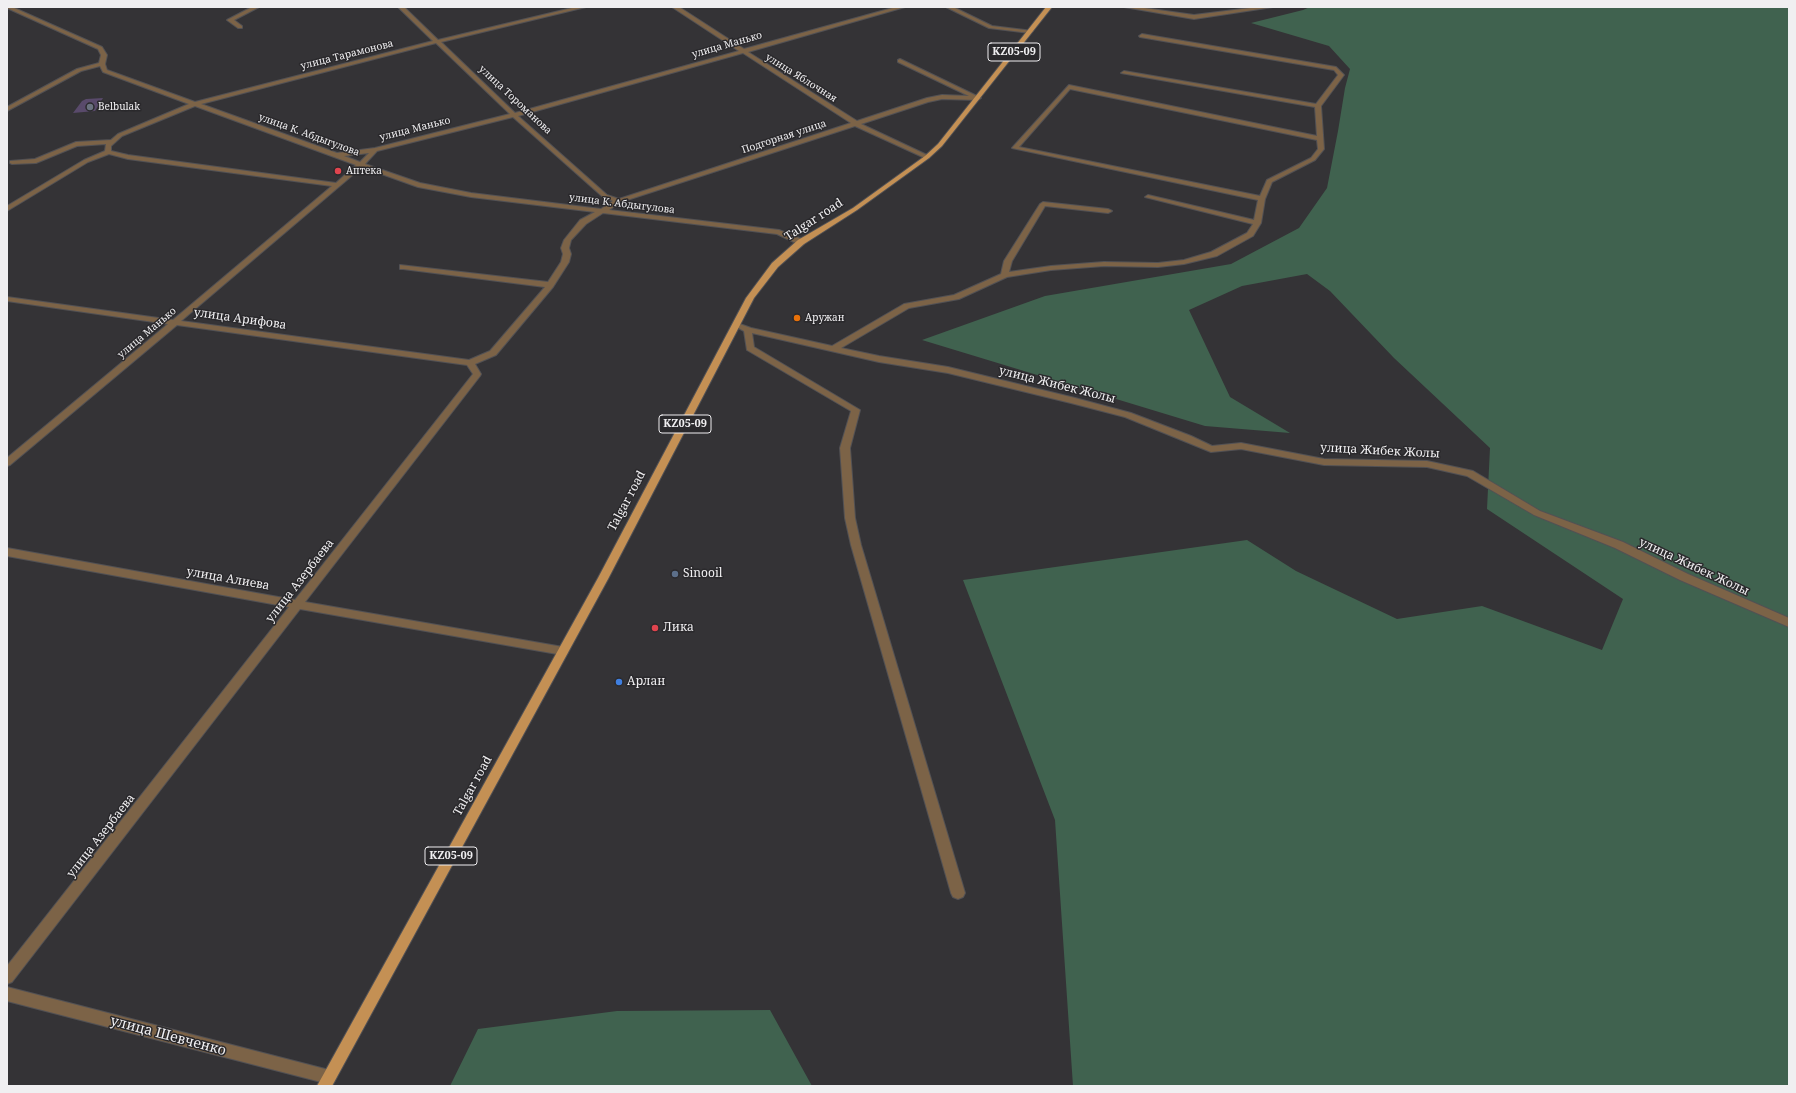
<!DOCTYPE html>
<html>
<head>
<meta charset="utf-8">
<style>
	body { margin:0 }
	#map { position:relative; width:1796px; height:1093px; overflow:hidden; background:#343336; font-family:"Noto Serif",serif }
	canvas { display:block }
	.frame { position:absolute; inset:0; border:8px solid #f0eff1; pointer-events:none }
</style>
</head>
<body>
<div id="map">
<canvas width="1796" height="1093"></canvas>
<div class="frame"></div>
</div>
<script>
const c = document.querySelector('canvas').getContext('2d');
c.lineJoin = 'round';
function paint(path, color) { c.fillStyle = color; c.fill(path, 'evenodd'); }
const poly = rows => new Path2D(rows.map(r => 'M' + r).join(''));
function stroke(path, color, width, dash) { c.strokeStyle = color; c.lineWidth = width; c.lineCap = dash ? 'butt' : 'round'; c.setLineDash(dash || []); c.stroke(path); }
function drawText(font, color, halo, rows, align = 'center') {
  c.font = font + ' "Noto Serif",serif'; c.lineWidth = 3; c.setLineDash([]); c.textBaseline = 'middle'; c.strokeStyle = halo; c.fillStyle = color; for (const [text, x, y, turn = 0] of rows) {
    c.save(); c.translate(x, y); c.rotate((+turn || 0) * Math.PI / 180); c.textAlign = isNaN(turn) ? turn : align; if (halo) c.strokeText(text, 0, 0); c.fillText(text, 0, 0); c.restore();
  }
}
paint(poly([
	[1310,7,1789,7,1789,1086,1073,1086,1055,820,963,580,1247,540,1296,571,1397,619,1482,606,1602,650,1623,599,1487,509,1490,448,1394,358,1330,291,1307,274,1242,286,1189,310,1230,397,1290,433,1205,426,922,340,1045,296,1231,264,1299,228,1327,188,1338,131,1345,88,1350,69,1329,46,1251,23,1303,10],
	[770,1010,812,1086,450,1086,478,1029,617,1011]
]), '#40624f');
paint(poly([
	[103,98,95,111,73,113,82,101,86,99]
]), '#594a6b');
const minor = poly([
	[7,7,12,7,102,47,107,55,105,64,107,70,195,102,433,41,398,7,404,7,438,40,576,7,586,7,441,42,515,113,739,51,672,7,679,7,744,49,896,7,905,7,748,52,857,121,927,98,942,95,969,96,898,62,898,60,900,59,981,98,978,100,942,99,928,102,861,124,929,156,929,158,925,158,855,126,621,202,609,210,779,230,804,240,804,244,798,244,777,234,603,213,586,224,571,240,569,248,571,254,569,262,553,287,496,355,475,364,481,374,480,376,305,602,563,647,567,648,568,651,567,654,563,655,300,609,12,982,7,984,7,966,289,607,7,556,7,548,295,600,473,374,467,365,177,325,10,465,7,466,7,458,168,324,7,301,7,297,173,320,332,186,128,159,109,154,88,162,7,211,7,206,84,160,105,151,106,144,77,146,36,163,12,164,10,163,10,161,35,159,76,142,111,140,118,134,189,104,103,72,100,66,81,71,7,111,7,107,77,69,99,63,101,55,98,49,7,8,7,7],
	[436,43,510,114,375,148,337,153,201,104,436,43],
	[743,53,851,123,619,199,607,195,518,116,743,53],
	[195,106,356,165,336,183,128,155,111,151,111,146,122,136,195,106],
	[513,117,603,197,613,201,601,209,471,193,420,183,365,164,377,151,513,117],
	[369,153,360,162,344,156,369,153],
	[362,167,418,187,471,197,595,212,580,220,564,240,561,248,563,254,561,262,548,282,400,265,400,269,403,269,545,287,490,351,469,360,181,321,362,167],
	[252,7,259,7,234,20,242,26,242,28,238,28,227,20,252,7],
	[946,7,953,7,992,26,1033,31,1030,33,989,28,946,7],
	[1124,7,1137,7,1194,15,1258,7,1273,7,1194,19,1124,7],
	[1142,34,1336,67,1344,75,1321,106,1324,149,1315,160,1272,182,1265,199,1261,223,1253,236,1217,256,1184,264,1158,267,1104,266,1051,270,1007,277,959,299,909,308,841,348,879,356,948,367,1075,398,1131,413,1191,436,1212,446,1241,443,1324,459,1427,461,1473,471,1540,511,1623,542,1688,574,1789,618,1789,627,1680,580,1615,548,1534,515,1467,476,1427,467,1324,465,1241,449,1211,452,1125,417,1071,403,948,373,879,362,752,333,754,347,860,410,850,448,855,518,861,545,965,893,963,897,958,899,953,897,951,893,851,545,845,518,840,448,851,411,747,350,744,331,733,325,737,323,751,328,832,346,904,304,954,295,1001,274,1004,261,1040,204,1043,202,1108,209,1112,211,1108,213,1045,206,1012,261,1009,272,1051,266,1104,262,1158,263,1184,260,1211,252,1247,233,1253,224,1145,197,1148,195,1254,220,1258,200,1012,148,1069,85,1317,136,1315,107,1121,73,1124,71,1316,104,1338,75,1334,70,1140,37,1139,36,1142,34],
	[1070,89,1317,140,1318,149,1311,158,1267,180,1260,196,1019,147,1070,89],
	[7,987,329,1070,334,1072,336,1077,334,1082,329,1084,7,1001,7,987]
]);
const major = poly([
	[1046,7,1052,7,942,146,929,158,857,210,804,244,778,267,754,298,608,579,332,1086,317,1086,598,578,746,298,772,263,798,240,853,208,925,156,938,144,1046,7]
]);
stroke(minor, '#525154', 2);
stroke(major, '#525154', 2);
paint(minor, '#7c6347');
paint(major, '#c49054');
for (const [x, y, r, color] of [
	[90,107,4,"#6b7280"],
	[338,171,4,"#e0444e"],
	[797,318,4,"#e8710a"],
	[675,574,4,"#5c6f8a"],
	[655,628,4,"#e0444e"],
	[619,682,4,"#3f7fe0"]
]) { const dot = new Path2D(); dot.arc(x, y, r, 0, 2 * Math.PI); c.fillStyle = color; c.fill(dot); stroke(dot, '#2a292c', 1.5); }
drawText('10px', '#f0eff1', '#2a292c', [
	["улица Манько",727,45,-16],
	["улица Тарамонова",347,55,-14],
	["улица Яблочная",801,78,32],
	["улица Тороманова",515,100,43],
	["улица Манько",415,129,-14],
	["улица К. Абдыгулова",309,135,20],
	["Подгорная улица",784,137,-18],
	["улица К. Абдыгулова",622,204,7],
	["улица Манько",147,333,-40]
]);
drawText('10px', '#f0eff1', '#2a292c', [
	["Belbulak",98,107],
	["Аптека",346,171],
	["Аружан",805,318]
], 'left');
for (const [x, y, w] of [
	[1014,52,52],
	[685,424,52],
	[451,856,52]
]) { const box = new Path2D(); box.roundRect(x - w / 2, y - 9, w, 18, 3); c.fillStyle = '#2a292c'; c.fill(box); stroke(box, '#f0eff1', 1); }
drawText('bold 11px', '#f0eff1', null, [
	["KZ05-09",1014,52],
	["KZ05-09",685,424],
	["KZ05-09",451,856]
]);
drawText('12px', '#f0eff1', '#2a292c', [
	["Talgar road",814,220,-33],
	["улица Арифова",240,319,8],
	["улица Жибек Жолы",1057,385,14],
	["улица Жибек Жолы",1380,451,3],
	["Talgar road",627,501,-62],
	["улица Жибек Жолы",1694,567,25],
	["улица Алиева",228,579,10],
	["улица Азербаева",300,581,-52],
	["Talgar road",473,786,-61],
	["улица Азербаева",101,836,-52]
]);
drawText('12px', '#f0eff1', '#2a292c', [
	["Sinooil",683,574],
	["Лика",663,628],
	["Арлан",627,682]
], 'left');
drawText('14px', '#f0eff1', '#2a292c', [
	["улица Шевченко",168,1036,15]
]);
</script>
</body>
</html>
